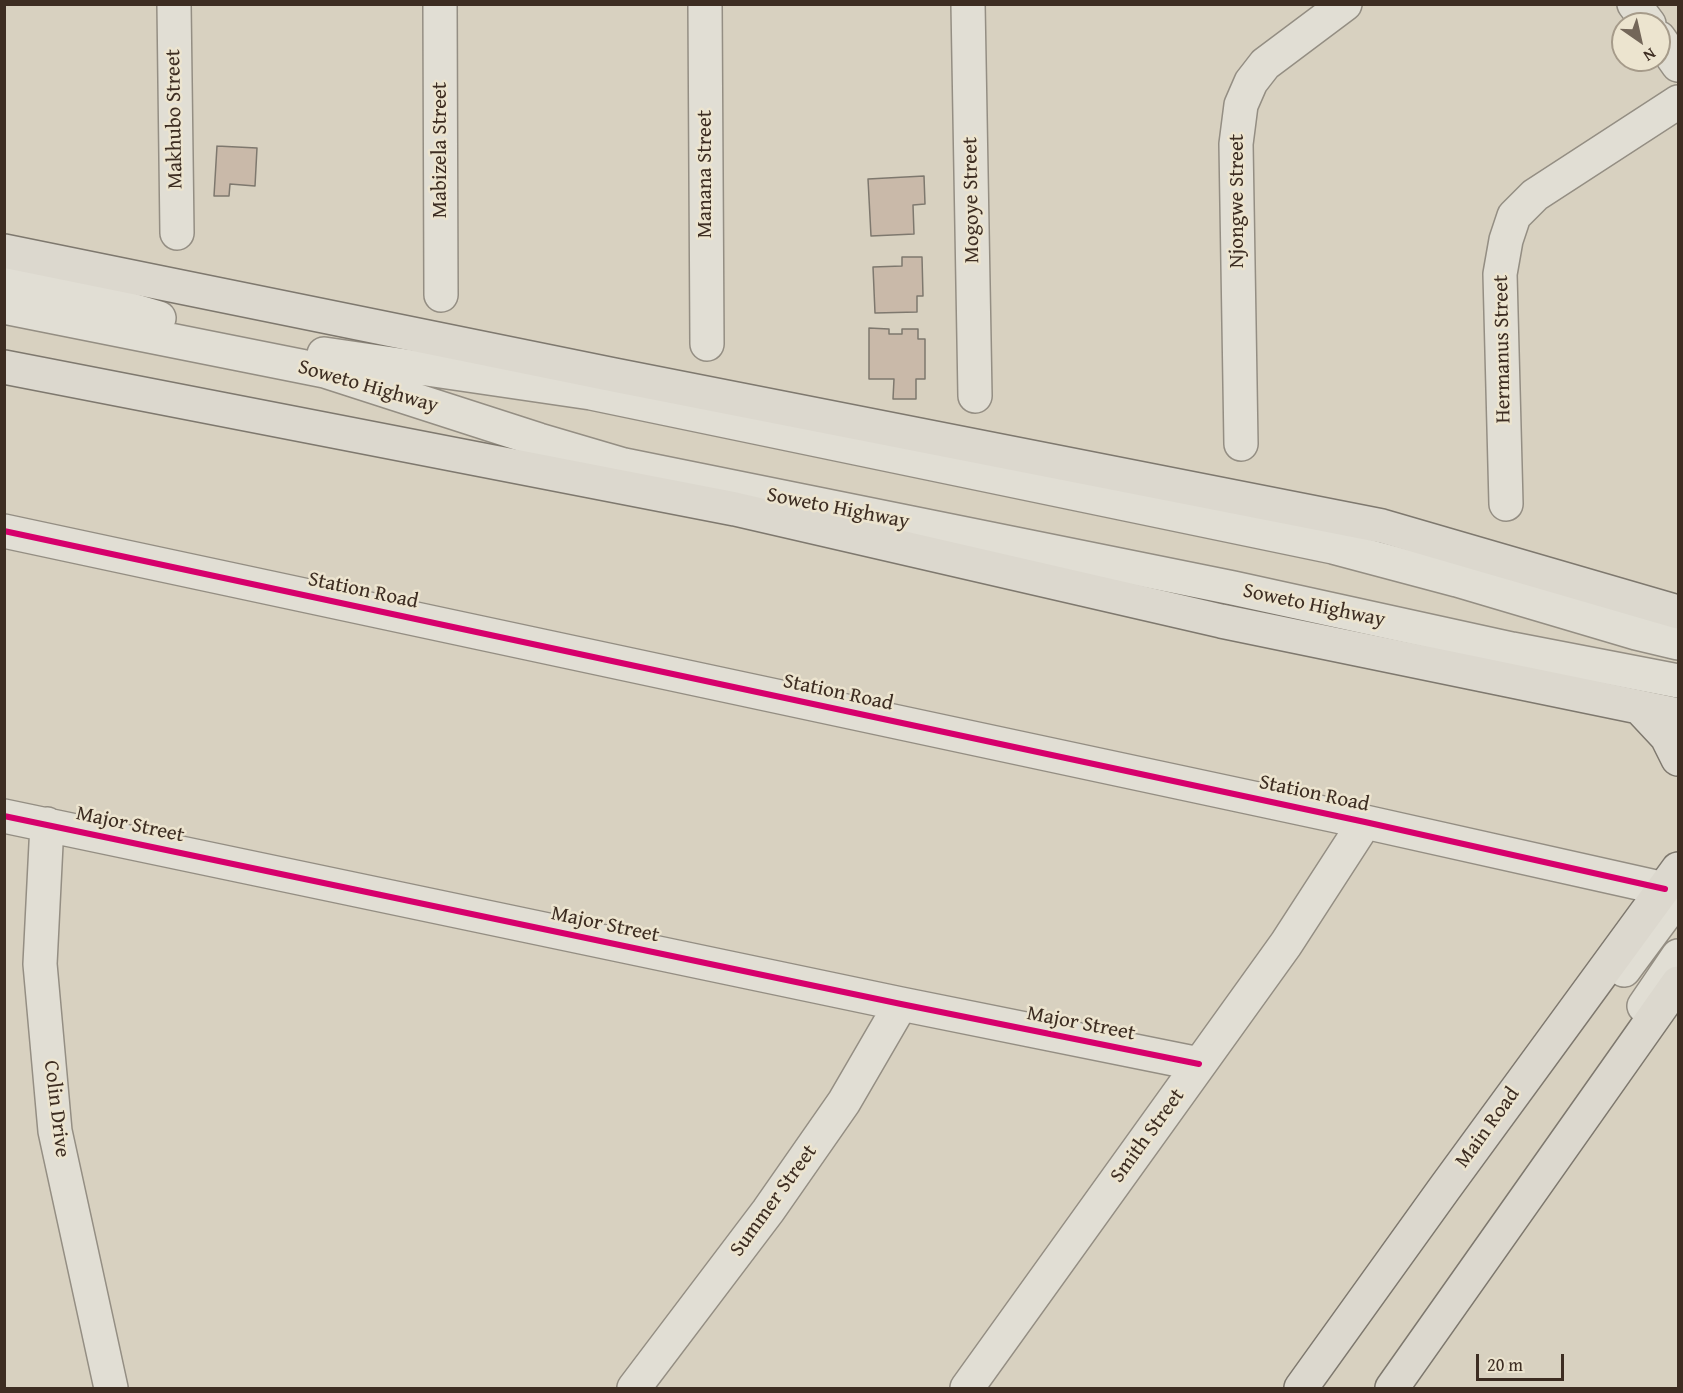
<!DOCTYPE html>
<html>
<head>
<meta charset="utf-8">
<style>
	body { margin:0 }
	#map { position:relative; width:1683px; height:1393px; overflow:hidden; background:#d8d1c0; font-family:"Gentium Book Plus",serif }
	canvas { display:block }
	.frame { position:absolute; inset:0; border:6px solid #3d2d22; pointer-events:none }
	.north { position:absolute; left:1611px; top:12px; width:60px; height:60px; box-sizing:border-box; background:#ece4cf; border:2px solid #a69b8a; border-radius:50%; rotate:146deg; font-size:16px; font-weight:700; line-height:24px; text-align:center; color:#3d2d22 }
	.north::after { content:''; display:block; margin:auto; width:21px; height:27px; background:#736659; clip-path:polygon(50% 0,100% 100%,50% 72%,0 100%) }
	.scale { position:absolute; left:1476px; top:1354px; width:88px; height:27px; box-sizing:border-box; border:3px solid #3d2d22; border-top:0; padding-left:8px; font-size:18px; line-height:21px; white-space:nowrap; color:#3d2d22; -webkit-text-stroke:4px #ece4cf; paint-order:stroke }
</style>
</head>
<body>
<div id="map">
<canvas width="1683" height="1393"></canvas>
<div class="frame"></div>
<div class="north">N</div>
<div class="scale">20 m</div>
</div>
<script>
const c = document.querySelector('canvas').getContext('2d');
c.lineJoin = 'round';
function paint(path, color) { c.fillStyle = color; c.fill(path, 'evenodd'); }
const poly = rows => new Path2D(rows.map(r => 'M' + r).join(''));
function stroke(path, color, width, dash) { c.strokeStyle = color; c.lineWidth = width; c.lineCap = dash ? 'butt' : 'round'; c.setLineDash(dash || []); c.stroke(path); }
function drawText(font, color, halo, rows, align = 'center') {
  c.font = font + ' "Gentium Book Plus",serif'; c.lineWidth = 5; c.setLineDash([]); c.textBaseline = 'middle'; c.strokeStyle = halo; c.fillStyle = color; for (const [text, x, y, turn = 0] of rows) {
    c.save(); c.translate(x, y); c.rotate((+turn || 0) * Math.PI / 180); c.textAlign = isNaN(turn) ? turn : align; if (halo) c.strokeText(text, 0, 0); c.fillText(text, 0, 0); c.restore();
  }
}
const building = poly([
	[217,146,257,148,255,186,230,184,229,196,214,196,217,146],
	[924,176,925,204,913,205,914,234,871,236,868,179,924,176],
	[902,257,922,257,923,296,917,296,917,312,875,313,873,267,902,266,902,257],
	[869,328,889,329,889,334,902,334,902,329,918,329,918,339,925,339,925,379,916,379,916,399,893,399,894,379,869,379,869,328]
]);
paint(building, '#c9b9a9');
stroke(building, '#7e786e', 1.5);
const minor = poly([
	[174,4,177,233],
	[440,4,441,295],
	[705,4,707,344],
	[968,4,975,396],
	[1634,4,1649,24],
	[1659,38,1678,65],
	[4,277,75,293,159,318],
	[4,307,325,371,539,440,624,465,1233,588,1512,649,1678,681],
	[324,354,591,393,1333,547,1457,580,1636,633,1678,643],
	[1241,444,1236,144,1241,105,1251,82,1265,64,1345,4],
	[1506,504,1500,274,1506,240,1514,216,1535,195,1678,102],
	[4,531,1365,822,1665,889],
	[4,816,901,1004,1199,1064],
	[47,824,40,964,55,1131,111,1388],
	[1624,970,1678,897],
	[1644,1006,1678,956],
	[634,1388,768,1211,844,1102,901,1004],
	[967,1388,1286,944,1365,822]
]);
const major = poly([
	[4,251,614,375,1382,526,1678,612],
	[4,367,735,509,1221,621,1678,715],
	[1639,707,1667,737,1678,759],
	[1301,1388,1444,1189,1678,869],
	[1392,1388,1678,983]
]);
stroke(minor, '#948e83', 36);
stroke(major, '#7e786e', 36);
stroke(minor, '#e1ded4', 33);
stroke(major, '#dcd8ce', 33);
stroke(poly([
	[4,531,1365,822,1665,889],
	[4,816,901,1004,1199,1064]
]), '#d6006c', 6);
drawText('21px', '#3d2d22', '#ece4cf', [
	["Makhubo Street",175,119,-91],
	["Mabizela Street",441,150,-90],
	["Manana Street",706,174,-90],
	["Mogoye Street",972,200,-91],
	["Njongwe Street",1238,201,-90],
	["Hermanus Street",1503,349,-91],
	["Soweto Highway",368,387,16],
	["Soweto Highway",838,509,11],
	["Station Road",363,591,12],
	["Soweto Highway",1314,606,12],
	["Station Road",838,693,12],
	["Station Road",1314,794,12],
	["Major Street",130,825,12],
	["Major Street",605,925,12],
	["Major Street",1081,1024,11],
	["Colin Drive",56,1109,83],
	["Main Road",1488,1128,-54],
	["Smith Street",1148,1136,-54],
	["Summer Street",774,1201,-54]
]);
</script>
</body>
</html>
